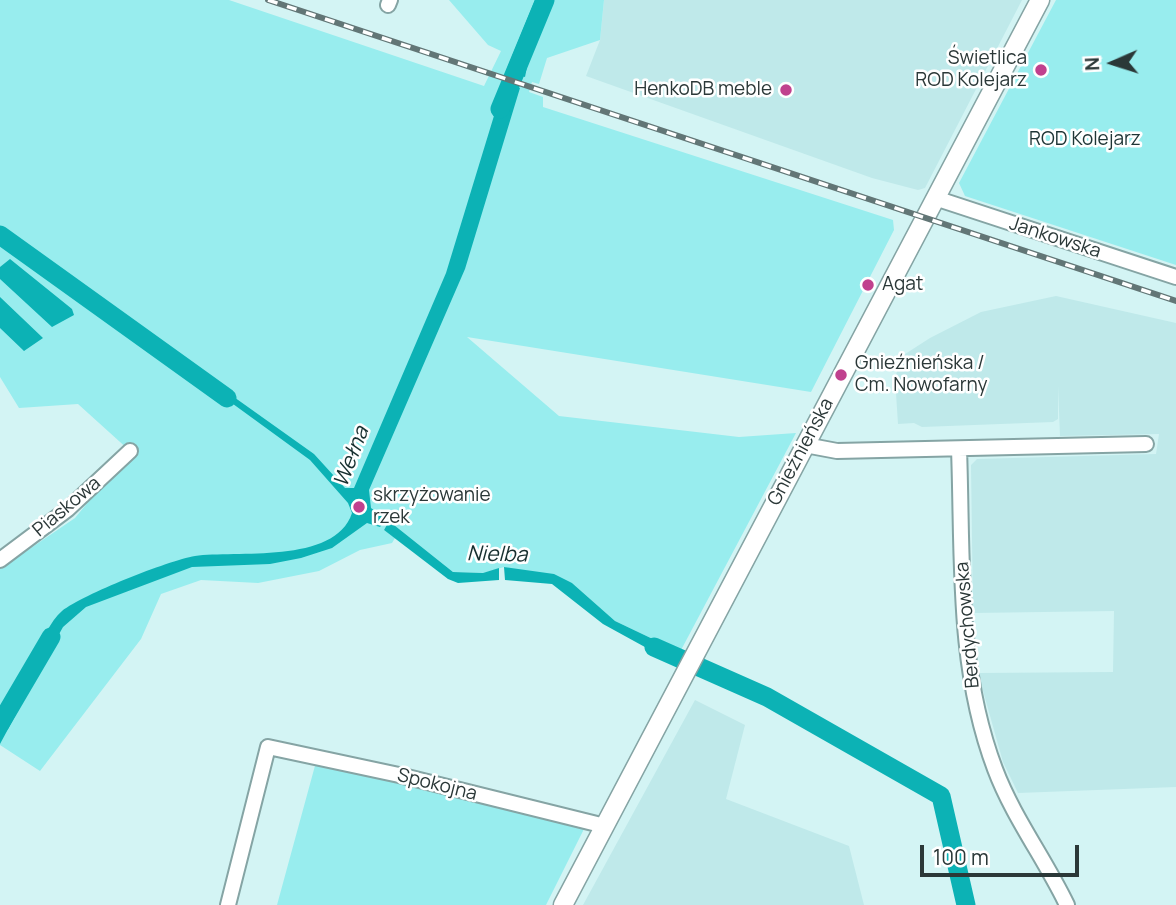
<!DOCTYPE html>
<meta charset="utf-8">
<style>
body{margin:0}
#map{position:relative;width:1176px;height:905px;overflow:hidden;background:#d3f4f4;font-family:Manrope,sans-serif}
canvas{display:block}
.north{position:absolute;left:1078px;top:28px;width:70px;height:70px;-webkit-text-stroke:5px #fff;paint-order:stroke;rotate:267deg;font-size:19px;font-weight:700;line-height:28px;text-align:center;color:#2b3838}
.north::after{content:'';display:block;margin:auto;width:24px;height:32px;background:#2b3838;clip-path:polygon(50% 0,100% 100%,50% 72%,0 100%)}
.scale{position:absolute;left:920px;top:845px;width:159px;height:32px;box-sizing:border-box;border:4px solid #2b3838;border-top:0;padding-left:9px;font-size:21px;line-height:24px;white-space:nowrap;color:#2b3838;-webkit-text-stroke:5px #fff;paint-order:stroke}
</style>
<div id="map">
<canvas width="1176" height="905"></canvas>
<div class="north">N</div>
<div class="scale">100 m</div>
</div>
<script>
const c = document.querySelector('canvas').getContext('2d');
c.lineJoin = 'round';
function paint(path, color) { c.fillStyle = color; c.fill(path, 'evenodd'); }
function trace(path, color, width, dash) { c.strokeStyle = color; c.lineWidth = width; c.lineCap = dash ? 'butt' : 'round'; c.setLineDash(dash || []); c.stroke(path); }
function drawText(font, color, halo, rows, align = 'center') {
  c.font = font + ' Manrope,sans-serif'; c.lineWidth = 5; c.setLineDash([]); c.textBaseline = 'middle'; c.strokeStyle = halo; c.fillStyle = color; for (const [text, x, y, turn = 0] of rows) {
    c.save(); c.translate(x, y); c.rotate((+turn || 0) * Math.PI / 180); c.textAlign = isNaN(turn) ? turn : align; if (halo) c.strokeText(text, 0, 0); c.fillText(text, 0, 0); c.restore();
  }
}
paint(new Path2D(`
 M604,0H1022L925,188L918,190L872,178L586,76L600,40Z
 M1056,296L1176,323V787L1018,793L1003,762L978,673L1113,672L1114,611L973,613L971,465L977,459L1156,454L1159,434L1060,436L1058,386V419L1053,422L922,427L914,423L898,424L895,378L902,356L930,338L981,312Z
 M695,700L745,725L726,799L849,846L864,905H583Z`), '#bfe9ea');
paint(new Path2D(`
 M0,0H229L484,86L501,51L488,45L449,0H604L600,40L547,58L539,84L532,82L529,92L543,97V107L893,220L894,230L811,392L467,337L559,416L739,437L796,433L680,652L615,621L572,583L504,567L484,573L453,572L389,521L384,530L395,538L392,543L360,550L319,571L258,583L201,580L161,594L141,639L40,771L0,745V569L75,518L130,451L78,404L19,408L0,377Z
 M1056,0H1176V265L965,196L959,183Z
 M316,762L585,827L546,905H277Z`), '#98edee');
paint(new Path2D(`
 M535,0H548L534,32L525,77L506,71Z
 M504,83L520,88L465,269L369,490L371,508L386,519L380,527L367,523L332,548L301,558L270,564L192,567L86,607L63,627L43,663L34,656C42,642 50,621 62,611C84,594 167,561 195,556C235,550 335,565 352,513L348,503L310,460L207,385L210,380L314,454L345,488H354L446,273Z
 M10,259L72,309L74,315L52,327L0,279V267Z
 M0,297L43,338L24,351L0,328Z
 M389,521L453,572L483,573L499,568V580L458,583L448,579L384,530Z
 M504,567L554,574L572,583L615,621L680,652L674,663L603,624L552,584L505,580Z
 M31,661L41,668L0,744V714Z`), '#0cb2b5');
trace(new Path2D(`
 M500,109L545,0
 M0,235L227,398
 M654,647L767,697L941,796L966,905
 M0,724L51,637`), '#0cb2b5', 19);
const minor = new Path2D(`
 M388,5L390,0
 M935,198L1176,277
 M805,445L837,451L1146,444
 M959,449C963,557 956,666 995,769C1013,817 1045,859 1067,905
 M0,560L68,509L130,451
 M228,905L268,747L399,775L605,826`);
const major = new Path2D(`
 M563,905L1040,0`);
trace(minor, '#85a4a4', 18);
trace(major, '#85a4a4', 21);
trace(minor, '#fff', 14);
trace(major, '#fff', 18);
const rail = new Path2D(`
 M268,0L1176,301`);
trace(rail, '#627676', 6);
trace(rail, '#fff', 3.5, [10]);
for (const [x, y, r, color] of [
 [1041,70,7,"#c0418e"],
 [786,90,7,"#c0418e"],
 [868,285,7,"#c0418e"],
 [841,375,7,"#c0418e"],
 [359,507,7,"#c0418e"]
]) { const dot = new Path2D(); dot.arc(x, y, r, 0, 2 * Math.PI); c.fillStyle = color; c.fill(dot); trace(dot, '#fff', 2.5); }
drawText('19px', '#2b3838', '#fff', [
 ["Świetlica",1027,59,"right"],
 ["ROD Kolejarz",1027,81,"right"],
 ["HenkoDB meble",772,90,"right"],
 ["Agat",882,285],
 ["Gnieźnieńska /",855,364],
 ["Cm. Nowofarny",855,386],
 ["skrzyżowanie",373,496],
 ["rzek",373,518]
], 'left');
drawText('19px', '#1e3536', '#fff', [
 ["ROD Kolejarz",1085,140]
]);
drawText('19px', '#2b3838', '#fff', [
 ["Jankowska",1055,238,18],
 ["Gnieźnieńska",801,452,-62],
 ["Piaskowa",67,507,-40],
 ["Berdychowska",968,625,-95],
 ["Spokojna",437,785,14]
]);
drawText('italic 21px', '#172f2f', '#fff', [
 ["Wełna",352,457,-69],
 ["Nielba",497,555,1]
]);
</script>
